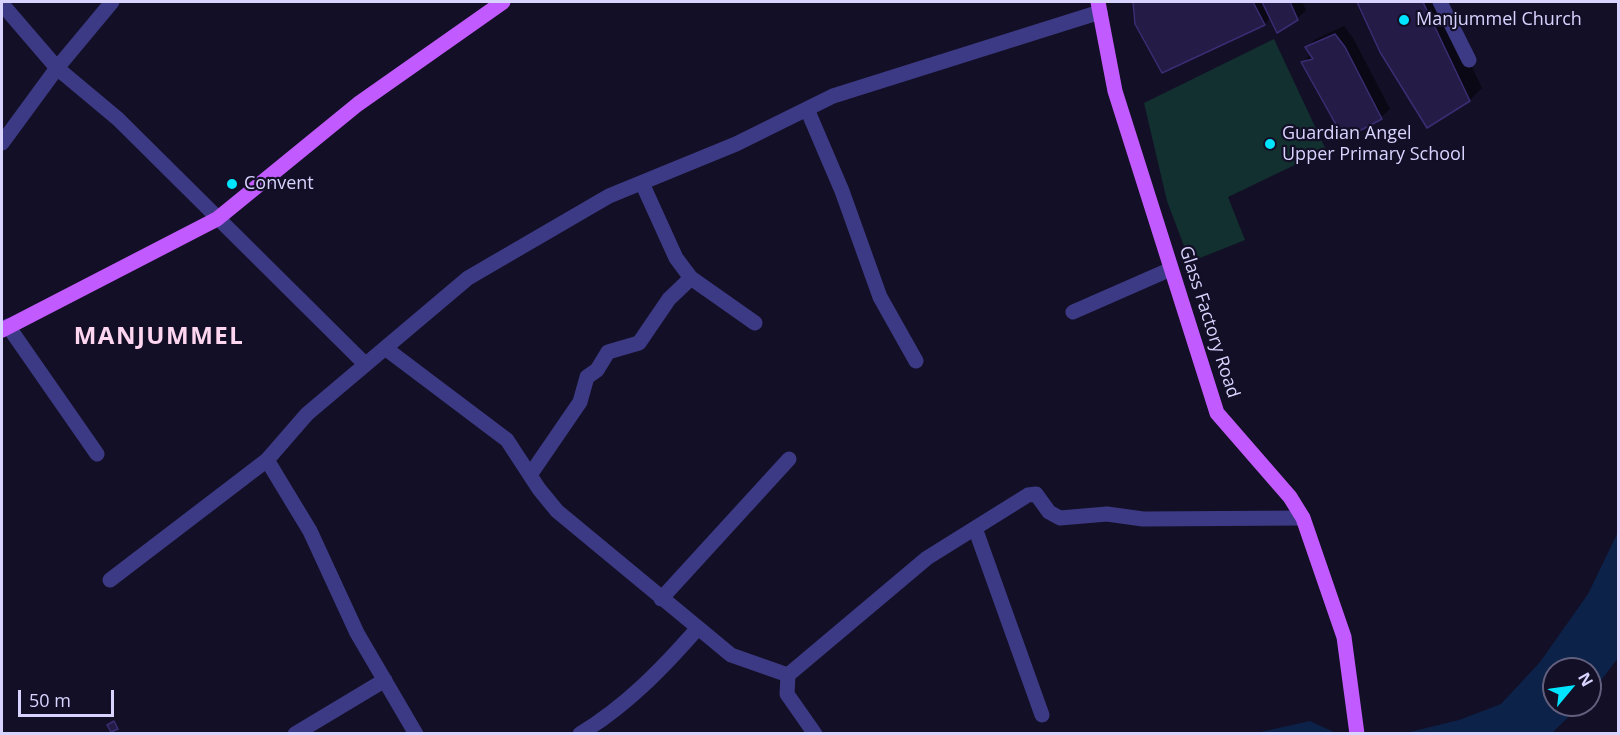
<!DOCTYPE html>
<style>
body{margin:0}
#map{position:relative;width:1620px;height:735px;overflow:hidden;background:#130f26;font-family:"Open Sans",sans-serif}
canvas{display:block}
.frame{position:absolute;inset:0;border:3px solid #d9d4ff;pointer-events:none}
.north{position:absolute;left:1542px;top:657px;width:60px;height:60px;box-sizing:border-box;background:#130f26;border:2px solid #625e7d;border-radius:50%;rotate:61deg;font-size:16px;font-weight:700;line-height:24px;text-align:center;color:#d9d4ff}
.north::after{content:'';display:block;margin:auto;width:21px;height:27px;background:#00e5ff;clip-path:polygon(50% 0,100% 100%,50% 72%,0 100%)}
.scale{position:absolute;left:18px;top:690px;width:96px;height:27px;box-sizing:border-box;border:3px solid #d9d4ff;border-top:0;padding-left:8px;font-size:18px;line-height:21px;white-space:nowrap;color:#d9d4ff;-webkit-text-stroke:4px #130f26;paint-order:stroke}
</style>
<div id="map">
<canvas width="1620" height="735"></canvas>
<div class="frame"></div>
<div class="north">N</div>
<div class="scale">50 m</div>
</div>
<script>
const c = document.querySelector('canvas').getContext('2d');
c.lineJoin = 'round';
function paint(path, color) { c.fillStyle = color; c.fill(path, 'evenodd'); }
function trace(path, color, width, dash) { c.strokeStyle = color; c.lineWidth = width; c.lineCap = dash ? 'butt' : 'round'; c.setLineDash(dash || []); c.stroke(path); }
function drawText(font, color, halo, rows, align = 'center') {
  c.font = font + ' "Open Sans",sans-serif'; c.lineWidth = 4.5; c.setLineDash([]); c.textBaseline = 'middle'; c.strokeStyle = halo; c.fillStyle = color; for (const [text, x, y, turn = 0] of rows) {
    c.save(); c.translate(x, y); c.rotate((+turn || 0) * Math.PI / 180); c.textAlign = isNaN(turn) ? turn : align; if (halo) c.strokeText(text, 0, 0); c.fillText(text, 0, 0); c.restore();
  }
}
paint(new Path2D(`
 M1274,39L1326,150L1228,197L1245,240L1190,262L1167,201L1144,103Z`), '#12302f');
paint(new Path2D(`
 M1618,532V658L1590,695V669H1554V705H1581L1552,733H1406L1459,720L1501,704L1540,662L1588,594Z
 M1310,721L1336,733H1346H1256Z`), '#0c2248');
paint(new Path2D(`
 M1135,2H1302L1306,10L1297,19L1271,17L1264,24H1137Z
 M1359,2H1441L1482,88L1470,100L1427,126L1382,51Z
 M1344,26L1353,38L1390,109L1381,117L1344,137L1303,63L1311,54L1307,47L1316,39Z`), '#0007');
const building = new Path2D(`
 M1133,2H1253L1265,25L1162,73L1135,24Z
 M1262,2H1290L1298,20L1277,33Z
 M1357,2H1423L1470,101L1427,128L1380,52Z
 M1335,34L1345,47L1382,119L1344,139L1301,62L1313,59L1305,47Z
 M114,721L118,729L111,732L107,725Z`);
paint(building, '#241b47');
trace(building, '#3b2d73', 1.5);
trace(new Path2D(`
 M1440,2L1469,60
 M2,4L57,68L118,119L364,363
 M807,109L842,191L880,297L916,361
 M2,143L57,68L112,2
 M642,183L676,258L691,278L755,323
 M1073,312L1171,269
 M8,326L97,454
 M385,348L507,440L539,489L557,511L731,655L788,675
 M267,460L310,531L357,633L416,734
 M530,475L580,402L587,377L597,370L608,352L639,343L669,299L691,278
 M975,528L1042,715
 M110,580L267,460L307,414L468,278L609,196L736,144L833,96L1100,12
 M661,599L789,459
 M295,734L385,680
 M580,734C626,706 662,669 697,629
 M815,734L787,694L788,675L927,558L1028,495L1036,494L1049,512L1060,518L1107,514L1143,519L1303,518`), '#3d3a85', 15);
trace(new Path2D(`
 M1098,2L1115,91L1217,413L1290,497L1303,518L1344,637L1357,734
 M2,330L217,219L358,104L503,2`), '#c25bff', 15);
for (const [x, y, r, color] of [
 [1404,20,6,"#00e5ff"],
 [1270,144,6,"#00e5ff"],
 [232,184,6,"#00e5ff"]
]) { const dot = new Path2D(); dot.arc(x, y, r, 0, 2 * Math.PI); c.fillStyle = color; c.fill(dot); trace(dot, '#130f26', 2); }
drawText('18px', '#d9d4ff', '#130f26', [
 ["Manjummel Church",1416,20],
 ["Guardian Angel",1282,134],
 ["Upper Primary School",1282,155],
 ["Convent",244,184]
], 'left');
drawText('18px', '#d9d4ff', '#130f26', [
 ["Glass Factory Road",1209,322,72]
]);
c.letterSpacing = '1.5px';
drawText('bold 24px', '#ffd6f0', '#130f26', [
 ["MANJUMMEL",159,337]
]);
c.letterSpacing = '0px';
</script>
